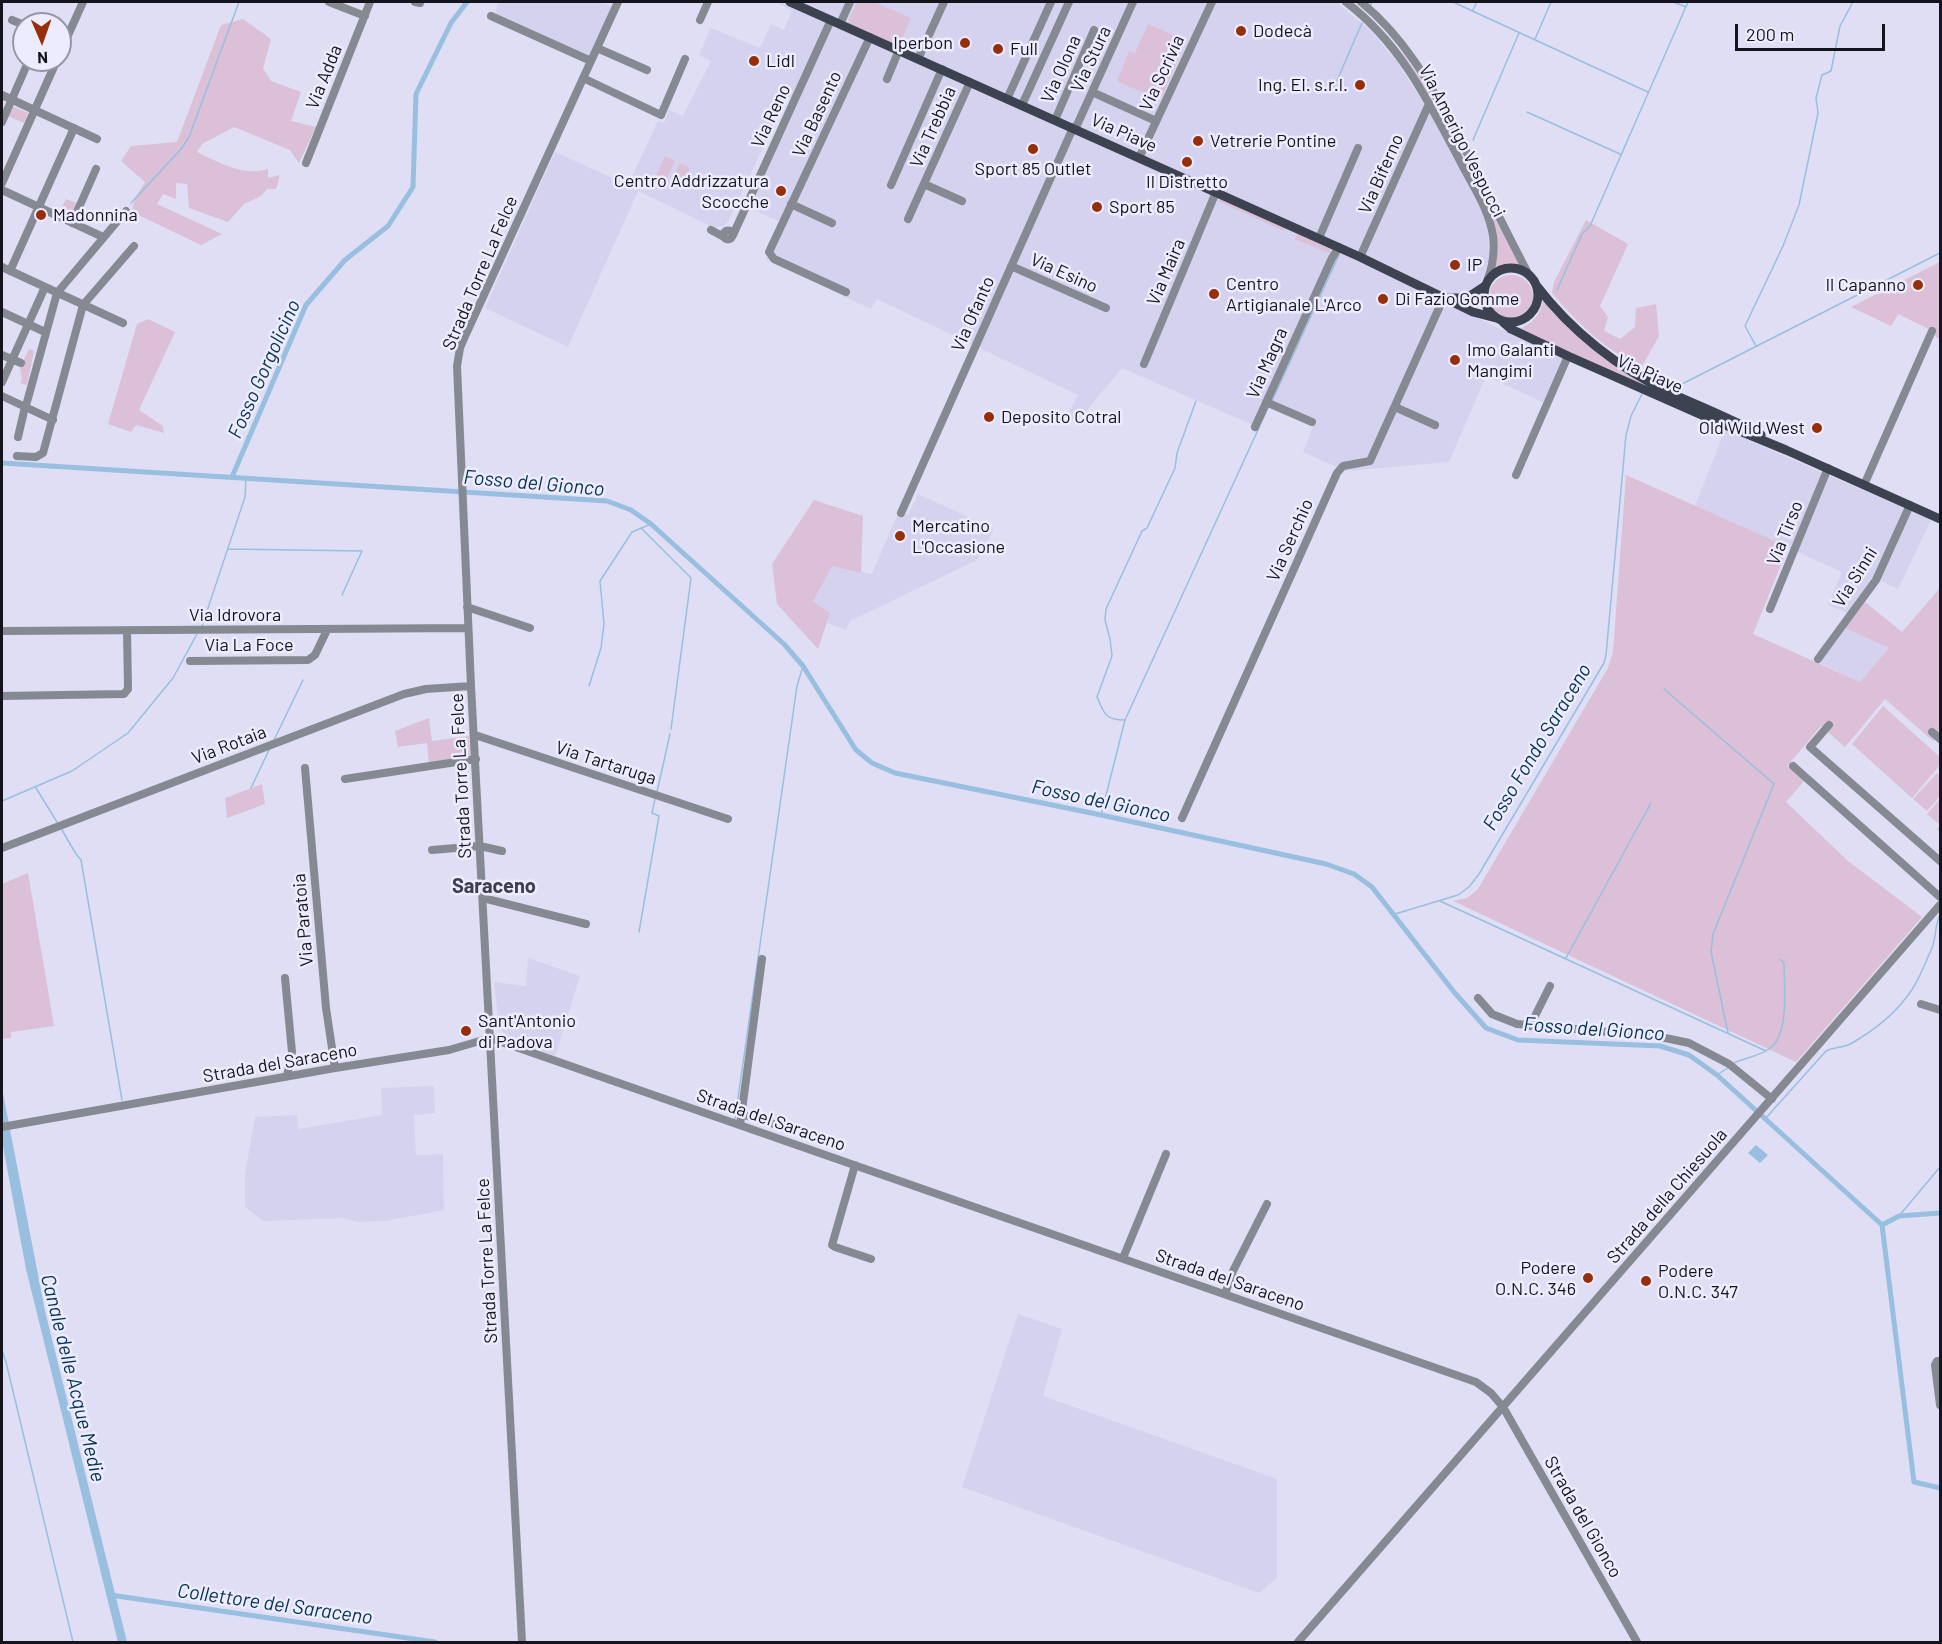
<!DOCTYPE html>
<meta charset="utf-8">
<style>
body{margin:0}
#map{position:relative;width:1942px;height:1644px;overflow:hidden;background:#dfdef4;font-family:Barlow,sans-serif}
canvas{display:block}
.frame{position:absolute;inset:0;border:3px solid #15141c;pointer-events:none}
.north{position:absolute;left:12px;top:12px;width:60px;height:60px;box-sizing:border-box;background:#edecfe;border:2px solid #9796a4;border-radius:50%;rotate:178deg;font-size:16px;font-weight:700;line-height:24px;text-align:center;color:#15141c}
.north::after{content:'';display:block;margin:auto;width:21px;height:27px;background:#962f09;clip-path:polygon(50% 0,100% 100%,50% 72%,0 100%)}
.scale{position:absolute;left:1735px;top:24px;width:150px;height:27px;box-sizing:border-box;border:3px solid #15141c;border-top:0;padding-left:8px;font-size:18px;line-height:21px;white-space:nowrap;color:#15141c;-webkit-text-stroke:4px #edecfe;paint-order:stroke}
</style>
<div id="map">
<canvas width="1942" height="1644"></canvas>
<div class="frame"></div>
<div class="north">N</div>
<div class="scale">200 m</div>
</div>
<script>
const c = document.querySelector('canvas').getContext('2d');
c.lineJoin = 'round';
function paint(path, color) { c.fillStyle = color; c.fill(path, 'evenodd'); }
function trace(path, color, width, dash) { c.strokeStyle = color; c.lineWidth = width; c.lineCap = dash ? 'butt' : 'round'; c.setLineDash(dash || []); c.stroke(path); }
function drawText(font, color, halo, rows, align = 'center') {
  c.font = font + ' Barlow,sans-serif'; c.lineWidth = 5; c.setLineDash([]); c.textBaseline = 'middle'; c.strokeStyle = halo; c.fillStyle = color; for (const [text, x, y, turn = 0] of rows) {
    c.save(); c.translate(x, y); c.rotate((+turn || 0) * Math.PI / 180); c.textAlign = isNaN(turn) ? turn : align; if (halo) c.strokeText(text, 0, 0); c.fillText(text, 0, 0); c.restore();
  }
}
paint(new Path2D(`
 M499,2H602L613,7L587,63L498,22L496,8Z
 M776,2H1336L1371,31L1397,62L1430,113L1487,221L1490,255L1482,280L1472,292L1447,304L1565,359L1545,403L1486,376L1449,462L1345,471L1303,452L1316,419L1266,398L1253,425L1122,368L1077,422L1066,417L1078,395L877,299L871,309L766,259L781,222L749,208L797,101L787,96L729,220L723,226L715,228L638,191L568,347L485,308L555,152L628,185L658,121L664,123L669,110L683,116L711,61L699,55L711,28L760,48L771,24L784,30L792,11Z
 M1725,430L1931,520L1898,589L1881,581L1854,616L1828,605L1842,572L1695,506Z
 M918,494L994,529L977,560L850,621L846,630L827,623L830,613L813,603L832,565L872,574L899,511L908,515Z
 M1845,628L1889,648L1860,682L1820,663Z
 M528,958L580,976L555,1056L508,1039L499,1027L494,982L526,986Z
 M434,1086L435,1113L414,1115L416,1155L443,1154L444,1210L385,1221L358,1222L343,1218L263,1221L245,1207V1174L255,1117L297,1115L298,1129L382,1115L381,1088Z
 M1018,1314L1062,1329L1043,1396L1277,1479V1578L1259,1593L962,1487Z`), '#d4d2ef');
paint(new Path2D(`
 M857,2H874L911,18L899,46L847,24Z
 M1348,2H1351C1407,45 1431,95 1463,156C1482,192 1502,228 1520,265L1507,264L1495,268L1497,240L1494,222L1457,150L1413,70L1402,55Z
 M243,19L271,39L263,68L271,81L301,92L291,121L316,127L299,163L290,150L234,127L202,144L197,152C218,162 244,177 268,169V178L280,175L276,189H267L261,196L244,204L228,222L189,208L187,184L176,183V199L163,194L157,204L222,234L201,245L132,212L135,198L145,182L121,161L131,146L177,142L221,25Z
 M1148,24L1186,41L1162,96L1140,91L1117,81L1129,51L1135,53Z
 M12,106L28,113L24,123L8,116Z
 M665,156L675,161L666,180L656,175Z
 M680,163L690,168L682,187L671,182Z
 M1219,198L1285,228L1284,231L1218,201Z
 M66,199L79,204L71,220L58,215Z
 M1586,220L1628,244L1600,306L1608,317L1604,331L1620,339L1635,327L1636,308L1656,304L1659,336L1642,366C1605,351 1578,323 1552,293L1554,282Z
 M1298,233L1332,248L1328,253L1295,239Z
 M1940,262V340L1934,335L1935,332L1898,314L1891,326L1851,307Z
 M1489 297a22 22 0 1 1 44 0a22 22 0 1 1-44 0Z
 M1543,301C1574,337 1608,365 1650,388L1518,330C1532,323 1540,317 1543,301Z
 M148,319L175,332L139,410L163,426L164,433L136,425L131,432L108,424L137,324Z
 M29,349L34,351L27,385L20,383L22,378L20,368Z
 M1626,475L1788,547L1753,634L1860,682L1889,648L1845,628L1865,602L1902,632L1940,588V732L1933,741L1885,699L1845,747L1821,726L1787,766L1805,780L1786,802L1848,861L1922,917L1796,1062L1453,901L1467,898L1478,889L1608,668L1613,652Z
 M814,500L863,516L861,573L832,566L813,602L830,613L818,649L777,604L772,564Z
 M1883,706L1940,757V765L1912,798L1852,744Z
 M429,718L432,741L469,736L470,757L429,763L427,743L398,747L395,731Z
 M1937,773L1940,776V796L1927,811L1913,799Z
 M262,784L265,804L227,818L225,798Z
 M1940,799V832L1937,829L1940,825L1927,814Z
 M28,873L54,1026L11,1032V1038L2,1039V884Z`), '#dbc0d7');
paint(new Path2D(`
 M2,1088L45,1311L127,1642H118L26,1269L2,1141Z
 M1756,1145L1768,1155L1760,1163L1748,1153Z`), '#98bfe0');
trace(new Path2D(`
 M1453,2L1648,92
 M1673,2L1686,7
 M1371,5L1372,2
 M1473,10L1477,2
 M1535,39L1551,2
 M1332,92L1362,23
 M1527,112L1620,154
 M1473,140L1519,33
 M131,203L182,148L189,137L239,2
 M1557,290L1582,234L1590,226L1688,2
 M1756,346L1745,326L1783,246L1799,205L1818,113L1816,98L1822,75L1831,71L1840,26L1853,2
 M1680,385L1940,253
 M1272,401L1339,255
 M641,528L691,578L671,729
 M228,549L362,551L342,595
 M202,626L245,497L246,478
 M589,686L601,648L604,624L600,581L632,532L651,524
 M1664,689L1774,784L1713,934L1711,952L1728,1033
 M1124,720C1105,720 1104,713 1097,697L1112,656L1110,639L1105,620L1106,609L1142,531L1147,528L1175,468L1177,453L1196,401
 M274,740L303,680
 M36,788L57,822
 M251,788L269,750
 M657,792L670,734
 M2,801L72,771L128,733L173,678L197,634
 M1101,815L1125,720L1268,408
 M62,830L76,854L81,860L122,1100
 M1440,901L1766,1051
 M1395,914L1458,895L1469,887L1479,874L1604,663L1606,655L1626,435L1631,416L1642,394
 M639,932L659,816L652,813L655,799
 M1566,958L1651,803
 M1734,1063C1745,1058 1759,1056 1769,1049C1790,1035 1784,985 1784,963L1780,959
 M1717,1075L1729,1067
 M735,1119L797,686L803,666
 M1765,1119L1826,1051C1835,1046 1842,1049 1852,1043C1871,1032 1892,1016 1905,999C1917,985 1924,966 1931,950C1937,938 1934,926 1940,915
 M1899,1216L1940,1167
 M2,1350L6,1362L73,1642`), '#98bfe0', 1.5);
trace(new Path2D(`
 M2,463L607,501L631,510L651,524L784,644L803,666L856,750L872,763L895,773L1101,815L1326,864L1354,874L1372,887L1454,992L1486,1028L1518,1040L1660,1046L1689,1055L1717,1075L1882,1225L1914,1482L1940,1488
 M232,477L306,305L345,260L388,226L413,187L416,94L451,23L467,2
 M1882,1225L1899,1216L1940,1213
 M110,1595L435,1642`), '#98bfe0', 5);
trace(new Path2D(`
 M329,2L365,16
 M415,2L420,3
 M1346,2C1401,44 1428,101 1460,161C1472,185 1489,209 1493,236C1495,252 1493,266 1487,281
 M1361,2C1404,37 1429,82 1455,130C1481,179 1504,228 1530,277
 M491,16L591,61
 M12,20L24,25
 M700,20L708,2
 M840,24L850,2
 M597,48L647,70
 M60,53L83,2
 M918,59L944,2
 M583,78L661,115L685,59
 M887,79L899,50
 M1092,92L1156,121
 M2,95L97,139
 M1007,99L1051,2
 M1022,105L1069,2
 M1055,120L1094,30
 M2,122L29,60
 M1139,158L1212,2
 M306,163L370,2
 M2,183L57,60
 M924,184L962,201
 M891,185L942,69
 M2,190L103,237
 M791,204L832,223
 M908,219L970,82
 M72,223L96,169
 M711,230L724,237
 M723.5 235a4.5 4.5 0 1 1 9 0a4.5 4.5 0 1 1-9 0Z
 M733,235L831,20
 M1319,238L1358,148
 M1360,257L1429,104
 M1011,266L1106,308
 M2,267L123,323
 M10,271L74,128
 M846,292L774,259L769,252L870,37
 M2,312L45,332
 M2,355L21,363
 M1144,364L1216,192
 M2,382L45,287
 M2,396L53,420
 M27,402L57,293L126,211
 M1266,402L1312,422
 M1395,407L1435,425
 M1255,427L1332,258L1339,247
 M18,437L25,407
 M17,456L36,457L43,453L83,305L134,246
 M1516,475L1568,356
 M1864,485L1932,331
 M901,513L1073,128L1077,125L1133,2
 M467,607L530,628
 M1770,609L1828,468
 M2,631L468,628
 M1818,659L1876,580L1910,505
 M190,661L308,660L315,655L327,630
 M2,696L124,694L128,689L127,631
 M1829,725L1810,747L1940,861
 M1932,732L1940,739
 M475,735L728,819
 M1793,766L1940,897
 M305,768L326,1008L335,1068
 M345,779L476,759
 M1182,818L1337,473L1343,466L1370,461L1444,297
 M2,848L404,694L426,689L471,686
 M432,850L480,846L502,851
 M483,898L586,924
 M285,978L292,1052L287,1076
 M1478,998L1492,1014L1517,1024L1656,1036L1689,1043L1729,1064L1772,1099
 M1921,1004L1940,1010
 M1530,1026L1550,986
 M741,1114L774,1124
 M740,1125L762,959
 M2,1127L335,1068L449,1050L490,1038L1476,1382L1491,1393L1503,1407L1637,1642
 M855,1165L832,1245L835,1247L871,1259
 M1123,1258L1166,1154
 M1225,1294L1233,1271L1267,1204
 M1940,1361H1937L1935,1365L1940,1405
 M522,1642L471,686L457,366L460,348L466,334L618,2
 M1298,1642L1940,905`), '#858991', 8);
trace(new Path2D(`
 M790,2L1360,257L1473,312L1496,318
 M1484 295a27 27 0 1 1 54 0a27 27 0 1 1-54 0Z
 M1536,285C1572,332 1618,368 1672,394C1702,407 1732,419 1761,435
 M1449,298H1467L1485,286
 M1503,322L1511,329L1568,356L1706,417L1786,450L1940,519`), '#3c4250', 9);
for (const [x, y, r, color] of [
 [1241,31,6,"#962f09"],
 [965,43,6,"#962f09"],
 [998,49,6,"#962f09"],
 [754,61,6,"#962f09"],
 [1360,85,6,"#962f09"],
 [1198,141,6,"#962f09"],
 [1033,149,6,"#962f09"],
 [1187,162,6,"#962f09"],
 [781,191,6,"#962f09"],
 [1097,207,6,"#962f09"],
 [41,215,6,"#962f09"],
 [1455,265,6,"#962f09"],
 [1918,285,6,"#962f09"],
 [1214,294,6,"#962f09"],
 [1383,299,6,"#962f09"],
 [1455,360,6,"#962f09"],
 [989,417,6,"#962f09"],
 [1817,428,6,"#962f09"],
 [900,536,6,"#962f09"],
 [466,1031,6,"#962f09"],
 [1588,1278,6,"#962f09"],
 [1646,1281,6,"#962f09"]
]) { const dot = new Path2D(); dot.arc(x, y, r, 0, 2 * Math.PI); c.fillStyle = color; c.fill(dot); trace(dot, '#edecfe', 2); }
drawText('18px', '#15141c', '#edecfe', [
 ["Dodecà",1253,31],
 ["Iperbon",953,43,"right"],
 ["Full",1010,49],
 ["Lidl",766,61],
 ["Ing. El. s.r.l.",1348,85,"right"],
 ["Vetrerie Pontine",1210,141],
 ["Sport 85 Outlet",1033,169,"center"],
 ["Centro Addrizzatura",769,181,"right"],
 ["Scocche",769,202,"right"],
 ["Il Distretto",1187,182,"center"],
 ["Sport 85",1109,207],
 ["Madonnina",53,215],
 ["IP",1467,265],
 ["Centro",1226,284],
 ["Artigianale L'Arco",1226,305],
 ["Il Capanno",1906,285,"right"],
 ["Di Fazio Gomme",1395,299],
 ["Imo Galanti",1467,350],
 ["Mangimi",1467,371],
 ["Deposito Cotral",1001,417],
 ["Old Wild West",1805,428,"right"],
 ["Mercatino",912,526],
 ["L'Occasione",912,547],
 ["Sant'Antonio",478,1021],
 ["di Padova",478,1042],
 ["Podere",1576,1268,"right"],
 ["O.N.C. 346",1576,1289,"right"],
 ["Podere",1658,1271],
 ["O.N.C. 347",1658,1292]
], 'left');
drawText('18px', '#15141c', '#edecfe', [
 ["Via Stura",1091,59,-65],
 ["Via Olona",1061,69,-66],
 ["Via Scrivia",1162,73,-65],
 ["Via Adda",324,77,-68],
 ["Via Basento",817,114,-65],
 ["Via Reno",771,116,-65],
 ["Via Trebbia",933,127,-66],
 ["Via Piave",1124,133,24],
 ["Via Amerigo Vespucci",1462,141,63],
 ["Via Biferno",1381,174,-66],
 ["Via Maira",1166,272,-67],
 ["Strada Torre La Felce",480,273,-67],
 ["Via Esino",1064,273,24],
 ["Via Ofanto",973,314,-66],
 ["Via Magra",1267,363,-66],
 ["Via Piave",1650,374,24],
 ["Via Tirso",1785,533,-68],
 ["Via Serchio",1290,540,-66],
 ["Via Sinni",1855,577,-58],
 ["Via Idrovora",235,615],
 ["Via La Foce",249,645],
 ["Via Rotaia",229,745,-21],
 ["Via Tartaruga",606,763,18],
 ["Strada Torre La Felce",461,776,-93],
 ["Via Paratoia",303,920,-95],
 ["Strada del Saraceno",280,1063,-10],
 ["Strada del Saraceno",771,1120,19],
 ["Strada della Chiesuola",1667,1196,-49],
 ["Strada Torre La Felce",487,1261,-93],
 ["Strada del Saraceno",1230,1280,19],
 ["Strada del Gionco",1583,1517,60]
]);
drawText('italic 20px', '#033252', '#edecfe', [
 ["Fosso Gorgolicino",264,369,-66],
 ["Fosso del Gionco",534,483,5],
 ["Fosso Fondo Saraceno",1537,747,-59],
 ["Fosso del Gionco",1101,801,12],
 ["Fosso del Gionco",1594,1029,4],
 ["Canale delle Acque Medie",73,1378,76],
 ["Collettore del Saraceno",275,1604,8]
]);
drawText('bold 20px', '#3f3e50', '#edecfe', [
 ["Saraceno",494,886]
]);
</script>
